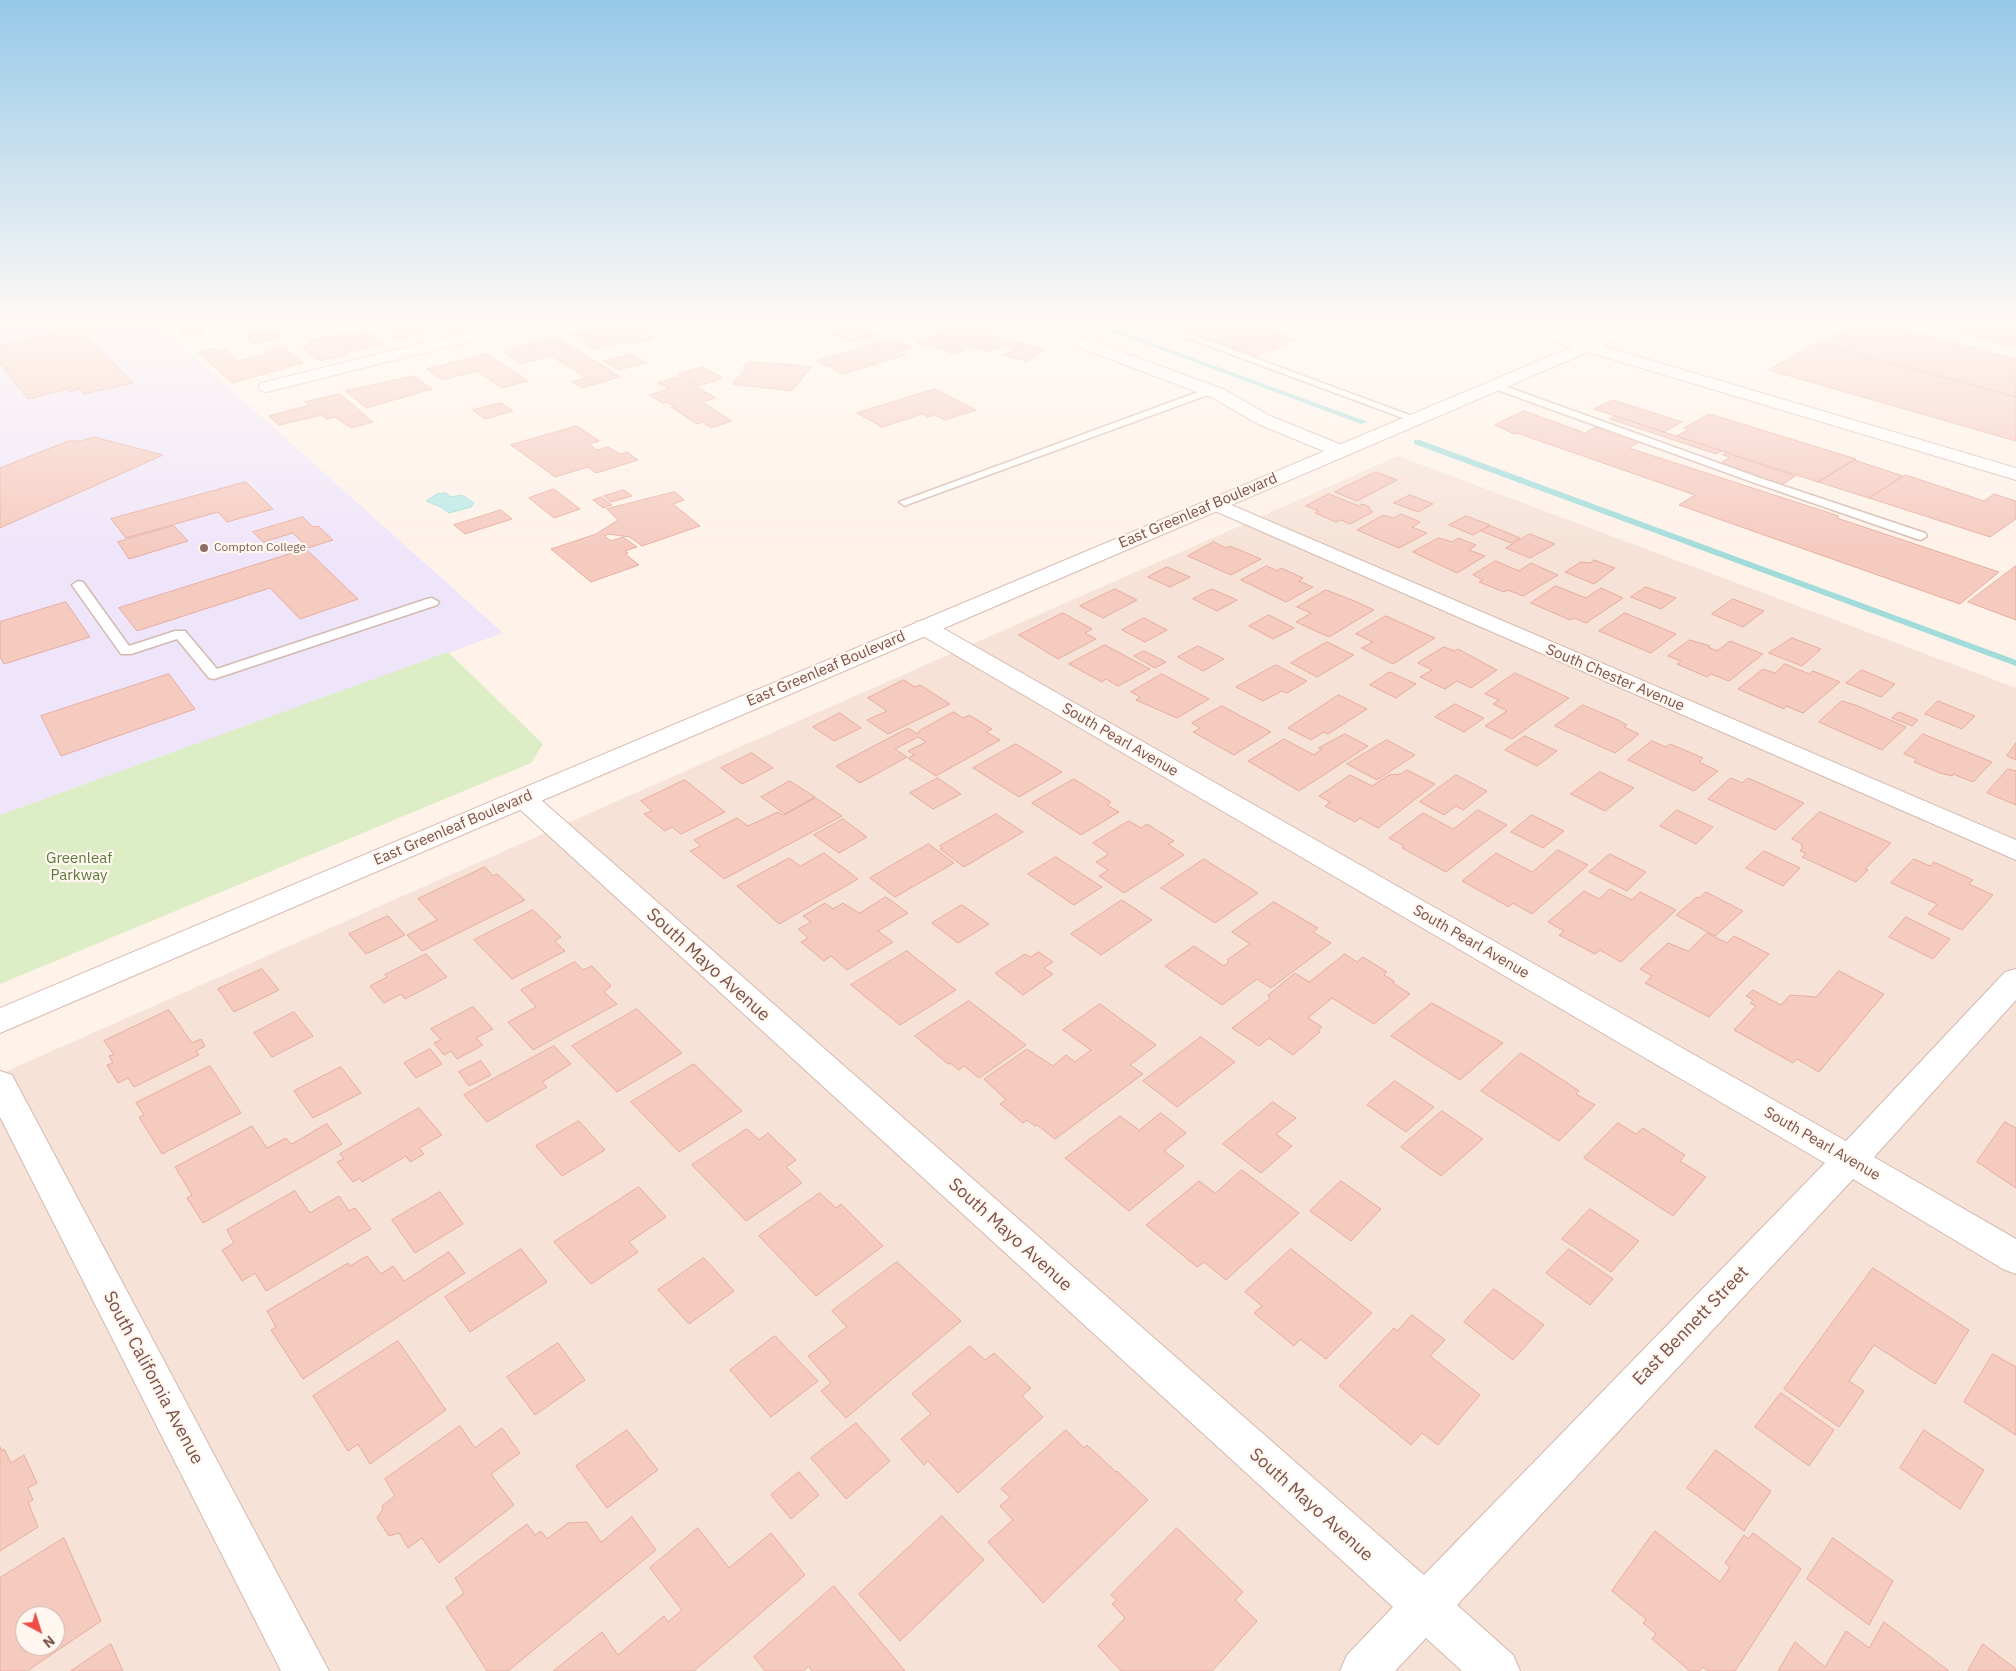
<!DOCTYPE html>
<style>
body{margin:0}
#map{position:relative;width:2016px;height:1671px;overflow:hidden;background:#fef2e9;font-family:"IBM Plex Sans",sans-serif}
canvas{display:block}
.north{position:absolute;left:15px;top:1606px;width:50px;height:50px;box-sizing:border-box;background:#fff7f0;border:1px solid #cab5ae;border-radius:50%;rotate:140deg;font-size:14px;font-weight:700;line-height:20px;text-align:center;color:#7a524a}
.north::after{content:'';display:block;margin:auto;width:18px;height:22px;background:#ed4f48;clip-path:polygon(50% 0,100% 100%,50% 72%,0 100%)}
</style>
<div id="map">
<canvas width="2016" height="1671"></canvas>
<div class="north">N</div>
</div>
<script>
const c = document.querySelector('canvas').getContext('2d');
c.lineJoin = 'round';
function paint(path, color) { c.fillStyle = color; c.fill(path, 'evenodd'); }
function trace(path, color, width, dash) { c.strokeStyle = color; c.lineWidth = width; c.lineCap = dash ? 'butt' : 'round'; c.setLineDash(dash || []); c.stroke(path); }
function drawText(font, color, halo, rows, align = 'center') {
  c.font = font + ' "IBM Plex Sans",sans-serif'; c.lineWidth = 4.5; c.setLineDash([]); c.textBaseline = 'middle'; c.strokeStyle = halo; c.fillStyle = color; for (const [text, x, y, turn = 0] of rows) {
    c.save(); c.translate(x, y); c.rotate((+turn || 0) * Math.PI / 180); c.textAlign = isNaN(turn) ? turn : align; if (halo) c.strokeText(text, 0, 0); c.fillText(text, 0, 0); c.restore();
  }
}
paint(new Path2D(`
 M1398,456L2016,688V1671H0V1074ZM25,1616H55V1646H25Z`), '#f6e2d7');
paint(new Path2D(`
 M0,319H152L503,633L0,815Z`), '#efe5fa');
paint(new Path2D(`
 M448,652L543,744L531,763L0,984V815Z`), '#ddedc6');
const water = new Path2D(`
 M446,493L451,497L462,495L474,503L471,507L449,513L441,507L426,501L437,494Z`);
paint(water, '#bbe9e7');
trace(water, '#a1dcda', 1);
paint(new Path2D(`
 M1078,319H1087L1368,422L1361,424Z
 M1414,440H1420L2016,660V666L1414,444Z`), '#a1dcda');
const building = new Path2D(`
 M177,319H199L204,332L183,335Z
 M361,319L365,322L341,328L331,320Z
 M370,319H462L474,327L449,333L440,327L399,339Z
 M620,319L654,339L633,344L627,341L593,349L570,335L601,327L596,325Z
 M624,319H683L673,322L678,325L661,329L655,326L643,330Z
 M778,319H818L793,326Z
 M1186,319H1238L1298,339L1257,356L1170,325Z
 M1284,319H1349L1329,327L1311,320L1299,325Z
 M1907,319H2007L2016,321V347Z
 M1863,320L2016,359V397L1821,344Z
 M963,321L995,330L986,334L1046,350L1026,361L1004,355L1016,349L1006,346L990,352L971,347L955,354L917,343L939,333L946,335L951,333L942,331L949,328L957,330L951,327Z
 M856,326L879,334L852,342L833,333Z
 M274,330L283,337L253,344L244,336Z
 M83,331L133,383L84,394L79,389L70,392L68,389L28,399L4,369L11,368L3,367L0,364V346L50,333L52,335L65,332L68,334Z
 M368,331L385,343L345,353L348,355L320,361L302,347L312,344L308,341L345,333L349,336Z
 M554,337L611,370L610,371L620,377L582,388L572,382L587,378L551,356L521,364L503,352Z
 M894,338L913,347L899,352L906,355L843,374L833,369L836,368L833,366L829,367L817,361Z
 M1817,343L2016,397V441L1769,370Z
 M283,347L303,363L232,383L198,352L210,349L227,351L238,361L267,354L263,351Z
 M487,354L528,381L502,388L477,371L442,380L427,369Z
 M632,354L647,363L618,370L604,361Z
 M748,362L786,364L811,367L792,391L732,384L746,369L743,368Z
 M703,367L723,378L698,386L678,374Z
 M414,376L432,389L366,408L346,391Z
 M679,377L716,398L702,402L732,421L711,428L702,422L697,424L671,407L674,406L667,402L663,403L649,395L669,389L658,383Z
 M935,389L976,410L945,420L935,415L928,417L923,414L882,427L857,413Z
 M340,394L373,422L351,428L335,417L326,419L322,415L279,425L269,416L310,405L306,402Z
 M1613,400L1682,422L1664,432L1594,409Z
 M501,403L513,411L485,419L473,410Z
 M1524,411L1585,433L1597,426L1641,441L1629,448L1839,516L1837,518L1999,572L1960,604L1679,505L1695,495L1517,433L1514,434L1495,425Z
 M1710,414L1856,459L1818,482L1676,436L1688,430L1684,428Z
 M1616,416L1664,432L1722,451L1716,454L1610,419Z
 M577,426L599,441L589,444L597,450L608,447L620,454L627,452L638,460L596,473L588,467L555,477L511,445Z
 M94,437L163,455L0,528V468L68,441H81Z
 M1726,452L1735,456L1795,476L1782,485L1744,472L1721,463L1730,457L1723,455Z
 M1854,460L1903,476L1869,498L1818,482Z
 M1376,472L1397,480L1357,501L1335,492Z
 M1906,475L1984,501L1994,494L2016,501V519L1990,537L1869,498Z
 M246,482L273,509L227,522L218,512L126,538L111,519Z
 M554,489L580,509L554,518L529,498Z
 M624,490L632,496L611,502L604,496Z
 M675,492L684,500L673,504L700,526L642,546L630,537L608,534L604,536L611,541L623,537L637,547L625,551L628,553L625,554L639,565L591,582L551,549L596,534L618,520L607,509Z
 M1329,494L1359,506L1362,504L1370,507L1369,510L1373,512L1350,524L1341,520L1336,522L1315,513L1319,511L1306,506Z
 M1410,495L1433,504L1418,512L1394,503Z
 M602,497L612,505L603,508L593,500Z
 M501,510L512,519L465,534L454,525Z
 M1401,514L1420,522L1412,527L1427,533L1399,548L1357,530L1383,515L1393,518Z
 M1466,516L1490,525L1473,535L1449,525Z
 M303,517L313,527L318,526L333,540L308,548L293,533L263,542L253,532Z
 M174,526L188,541L129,559L118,542Z
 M1491,526L1520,538L1511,543L1481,531Z
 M1530,534L1555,544L1530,558L1506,548Z
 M1439,538L1452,542L1458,538L1476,545L1469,550L1485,556L1457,573L1413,552Z
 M1214,542L1226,548L1230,546L1261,559L1231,575L1188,556Z
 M306,549L358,599L300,619L270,588L137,631L119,608Z
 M1594,560L1615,568L1594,584L1565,572L1581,562L1590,563Z
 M1496,561L1519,571L1531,563L1558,575L1523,596L1508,590L1504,592L1479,582L1483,580L1473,575Z
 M1267,566L1277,571L1281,568L1303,578L1299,581L1313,587L1286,602L1241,580Z
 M2016,566V620L1968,602Z
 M1167,567L1190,577L1170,587L1148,577Z
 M1556,586L1586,598L1601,588L1623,598L1586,623L1574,618L1570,620L1531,603Z
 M1646,587L1676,598L1661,609L1631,597Z
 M1115,589L1137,600L1103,618L1080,606Z
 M1212,589L1237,600L1217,611L1193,599Z
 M1326,590L1357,602L1374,610L1329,637L1296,622L1311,613L1297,607Z
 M1733,599L1764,611L1743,627L1712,614Z
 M66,602L90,637L4,664L0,657V622Z
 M1063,613L1092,629L1085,633L1096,639L1058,659L1019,635Z
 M1625,613L1676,634L1651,653L1599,631Z
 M1269,615L1294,628L1273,639L1249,626Z
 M1386,616L1435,638L1393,664L1361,648L1373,642L1356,634Z
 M1144,618L1167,630L1145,642L1122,630Z
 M1792,638L1821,649L1802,666L1769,653Z
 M1690,640L1710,646L1708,647L1717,651L1730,641L1763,654L1729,681L1711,674L1707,677L1677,664L1681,661L1668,656Z
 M1327,642L1354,655L1317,677L1291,663Z
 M1105,645L1150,669L1118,686L1106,679L1102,682L1069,664Z
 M1198,646L1224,659L1203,671L1178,657Z
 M1444,647L1455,651L1458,649L1497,670L1471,688L1457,681L1445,689L1420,677L1432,670L1418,663Z
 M1144,651L1166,662L1155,668L1134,656Z
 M1785,664L1809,674L1813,671L1840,682L1803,713L1786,706L1784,709L1738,689L1763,669L1775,673Z
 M1276,665L1307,681L1287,693L1282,691L1263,701L1236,687Z
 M1862,670L1895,684L1881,697L1846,683Z
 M1390,672L1416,684L1396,698L1370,685Z
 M1515,673L1569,698L1512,739L1485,726L1507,711L1493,704L1499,700L1485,694Z
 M169,674L195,709L61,756L41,716Z
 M1162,674L1209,699L1177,718L1136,700L1140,697L1131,692Z
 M904,680L915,687L920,685L950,704L888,734L867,720L887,711L868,698Z
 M1339,695L1367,709L1328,734L1324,732L1311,740L1288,728Z
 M1842,701L1858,706L1906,727L1882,750L1819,722Z
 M1938,701L1975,716L1962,729L1925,714Z
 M1455,704L1484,718L1464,732L1435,717Z
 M1583,705L1618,720L1627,725L1624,727L1639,734L1615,753L1555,726Z
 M1222,706L1271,732L1234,755L1193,732L1200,728L1192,723Z
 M954,712L963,718L969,715L992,729L986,732L1000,740L936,776L908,758L914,755L908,751L926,742L918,737L895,749L907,757L860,783L836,766L908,728L918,734L919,731Z
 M1899,712L1918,720L1912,726L1892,718Z
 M840,713L861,728L834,741L813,727Z
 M1345,734L1368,746L1299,791L1248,761L1284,739L1314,755L1322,749L1319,748Z
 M1923,734L1992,762L1973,782L1953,774L1952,776L1940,773L1914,762L1917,759L1904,754Z
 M1525,736L1557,751L1537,766L1505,750Z
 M1387,740L1415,755L1377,780L1347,764Z
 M1652,741L1666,747L1670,744L1703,758L1699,762L1718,771L1694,791L1628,760Z
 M2016,743V760L2007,756Z
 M1016,744L1062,772L1019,797L973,768Z
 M752,753L773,768L742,784L721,768Z
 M2008,769L2016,771V805L1987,793Z
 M1407,770L1435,784L1378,828L1360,818L1355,822L1325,806L1330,802L1319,796L1350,775L1372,786L1389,775L1401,774Z
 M1600,772L1634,788L1605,811L1571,794Z
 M1456,775L1487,791L1463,810L1456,806L1444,815L1420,802Z
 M938,778L961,794L933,809L910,793Z
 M1731,778L1742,783L1748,778L1804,803L1775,830L1708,799Z
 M1074,779L1111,802L1107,805L1119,812L1081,835L1032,803Z
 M685,780L725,812L681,834L672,827L665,831L644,814L652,811L641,801Z
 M790,781L815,797L785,814L761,797Z
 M816,798L842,816L724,879L690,851L701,846L694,840L737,818L748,826L778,812L783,815Z
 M1478,810L1507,825L1446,872L1402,848L1404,846L1389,838L1423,813L1453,829Z
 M1677,810L1713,827L1696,844L1660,826Z
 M1820,812L1891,843L1865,869L1868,870L1856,882L1802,857L1806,853L1800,851L1803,847L1801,846L1802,844L1792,839Z
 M996,814L1023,832L964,867L940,849L943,848L940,846Z
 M1532,815L1564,831L1543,848L1511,832Z
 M843,819L867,837L839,853L814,835Z
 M1129,821L1141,828L1147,824L1174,841L1168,844L1184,855L1124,893L1099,876L1108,870L1096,862L1109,854L1093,843Z
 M929,844L954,863L895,897L870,878Z
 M1558,850L1588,865L1532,914L1513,903L1509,907L1462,881L1496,853L1532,872Z
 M1764,851L1800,868L1783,886L1746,868Z
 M824,853L858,879L779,924L737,886L789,858L800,866Z
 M1610,854L1646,872L1627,891L1589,872Z
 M1056,857L1102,887L1074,905L1028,874Z
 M1204,859L1258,893L1215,923L1161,888Z
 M1914,859L1930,866L1934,862L1973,880L1969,884L1993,895L1962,930L1928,914L1937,904L1891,883Z
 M485,867L493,876L497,874L525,900L422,951L407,935L437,920L418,899Z
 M1610,889L1632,900L1640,892L1676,910L1621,962L1600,950L1595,954L1559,935L1564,931L1548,922L1584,891L1599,899Z
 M1706,892L1743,911L1715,936L1676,915L1697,897L1699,898Z
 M886,897L908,913L878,931L893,942L847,970L831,956L824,961L801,942L808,938L798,929L811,922L803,916L825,903L833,909L843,903L859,913Z
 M1122,900L1152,920L1101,955L1071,934Z
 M1274,902L1318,928L1313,932L1331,943L1271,988L1257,979L1222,1005L1165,966L1194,946L1224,966L1229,962L1227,960L1250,944L1232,932Z
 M962,905L989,924L958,943L932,923Z
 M533,910L561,937L555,941L565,951L512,979L474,940Z
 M388,916L405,935L366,954L349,934Z
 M1906,917L1950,939L1933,959L1889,937Z
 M1707,933L1727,943L1734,936L1769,954L1709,1017L1645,983L1652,976L1640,969L1668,943L1688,951Z
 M907,951L956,990L900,1025L851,985Z
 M1039,952L1053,962L1044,968L1053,974L1023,995L995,973L1025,954L1030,957Z
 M426,954L447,977L405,999L401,994L384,1003L370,986L387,977L385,975Z
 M1345,954L1357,962L1363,957L1387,972L1384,975L1394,981L1393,983L1410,994L1374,1024L1332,998L1308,1018L1322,1027L1318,1030L1320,1032L1293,1055L1269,1038L1259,1046L1232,1028L1270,999L1268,995L1295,973L1309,982Z
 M575,962L583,970L592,966L611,986L604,992L617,1004L533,1050L508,1022L536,1007L521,990Z
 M262,969L279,990L234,1012L218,989Z
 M1839,971L1884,994L1819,1072L1797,1059L1793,1063L1734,1030L1756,1006L1750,1003L1753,1000L1746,996L1753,990L1781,1005L1790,995L1816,997Z
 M969,1001L1026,1045L979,1078L964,1066L959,1070L950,1063L948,1064L915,1036Z
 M1432,1003L1503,1043L1460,1080L1391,1036Z
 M1100,1004L1156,1045L1130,1065L1143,1074L1055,1139L1037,1125L1035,1126L1027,1120L1023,1123L1000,1104L1006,1100L984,1079L1027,1049L1053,1066L1066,1055L1075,1062L1091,1050L1063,1030Z
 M473,1007L493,1029L476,1038L483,1045L457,1059L451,1051L444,1055L434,1043L441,1040L431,1029Z
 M637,1009L682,1053L617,1092L572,1046Z
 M169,1010L192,1043L201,1039L205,1046L196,1051L199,1055L134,1087L128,1078L118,1083L107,1065L113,1063L109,1056L114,1055L104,1041Z
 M294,1012L313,1036L272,1057L254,1033Z
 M1201,1037L1235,1062L1177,1107L1143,1081Z
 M554,1046L571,1064L542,1082L547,1087L487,1122L464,1095Z
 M430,1049L442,1064L416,1078L404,1063Z
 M1521,1053L1566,1082L1579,1091L1576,1094L1595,1105L1559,1141L1481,1091Z
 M481,1061L491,1075L469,1086L459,1072Z
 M694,1064L742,1111L679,1152L631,1102Z
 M210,1066L241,1113L162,1154L139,1117L144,1115L136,1103Z
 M341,1067L361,1093L313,1118L294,1091Z
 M1395,1081L1434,1107L1406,1132L1367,1105Z
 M1273,1102L1296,1118L1276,1134L1292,1146L1261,1173L1223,1144Z
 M419,1108L442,1135L419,1148L424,1154L410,1162L406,1156L362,1182L359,1178L353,1182L337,1162L344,1159L340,1154Z
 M1442,1111L1483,1139L1441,1176L1401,1147Z
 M1161,1113L1186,1133L1164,1151L1184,1166L1129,1211L1065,1158L1120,1116L1139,1130Z
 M579,1121L605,1150L562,1176L536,1146Z
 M2005,1122L2016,1128V1188L1977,1162Z
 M1618,1123L1636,1134L1643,1128L1685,1155L1680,1161L1706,1177L1673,1216L1584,1158Z
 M327,1124L342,1144L203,1223L187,1198L192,1195L175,1167L252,1126L267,1148L286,1138L291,1144Z
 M747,1129L759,1140L768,1133L796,1160L786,1167L802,1183L746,1221L692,1165Z
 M1242,1170L1299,1213L1226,1280L1204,1262L1197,1267L1146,1225L1199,1181L1215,1193Z
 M1341,1181L1381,1209L1351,1241L1310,1211Z
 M639,1187L666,1217L629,1242L638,1252L591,1284L554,1242Z
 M295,1191L310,1213L339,1196L349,1211L355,1208L371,1229L266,1291L255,1273L242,1281L222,1250L234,1243L227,1230Z
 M440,1192L463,1224L415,1253L392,1220Z
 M820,1193L836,1208L841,1204L883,1246L816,1296L759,1236Z
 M1590,1209L1639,1241L1611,1272L1562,1239Z
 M521,1249L547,1282L470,1332L445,1297Z
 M1291,1249L1372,1313L1326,1359L1300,1339L1294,1346L1254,1313L1262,1306L1245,1292Z
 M1569,1249L1613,1279L1590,1305L1546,1273Z
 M449,1252L465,1273L303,1379L271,1330L276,1327L267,1311L348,1263L350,1266L367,1256L381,1274L393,1266L404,1281Z
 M704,1258L734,1291L689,1324L658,1290Z
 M897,1262L961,1321L846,1418L821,1391L831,1383L808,1356L847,1327L832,1311Z
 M1873,1268L1969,1330L1935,1384L1874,1345L1849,1381L1864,1391L1839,1427L1784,1389Z
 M1494,1289L1544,1325L1513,1360L1464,1322Z
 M1412,1315L1445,1340L1430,1356L1480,1395L1438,1445L1422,1433L1411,1445L1339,1386L1394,1328L1397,1331Z
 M775,1336L818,1381L771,1417L730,1370Z
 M398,1341L446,1410L370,1464L358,1444L348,1451L313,1396Z
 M558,1343L585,1380L535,1415L507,1377Z
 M970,1346L985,1360L994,1353L1031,1388L1022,1396L1043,1417L958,1493L928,1461L924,1465L901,1439L931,1414L912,1394Z
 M1993,1354L2016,1367V1435L1964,1402Z
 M1781,1393L1834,1430L1809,1466L1755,1427Z
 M856,1423L890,1461L846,1499L811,1458Z
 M460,1426L475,1448L502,1428L520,1453L491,1474L514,1505L439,1563L422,1538L408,1548L399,1533L389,1536L377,1518L383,1509L382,1506L395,1496L385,1479Z
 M627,1430L658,1470L607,1508L576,1466Z
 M1066,1430L1084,1448L1087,1445L1116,1472L1117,1471L1148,1500L1043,1603L988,1542L1013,1520L1000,1506L1010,1497L1001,1489Z
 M1924,1430L1984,1470L1960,1509L1900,1468Z
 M0,1447L2,1451L4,1449L11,1463L24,1455L37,1483L28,1488L33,1500L28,1502L38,1527L0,1551Z
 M1716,1450L1771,1491L1744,1531L1687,1488Z
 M799,1472L819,1495L791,1519L771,1495Z
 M942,1516L984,1560L900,1641L859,1594Z
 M632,1517L656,1550L508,1671H487L446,1607L464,1593L455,1578L527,1524L535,1535L541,1531L547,1539L568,1523L587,1522L601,1542Z
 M698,1528L729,1568L771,1533L805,1575L694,1671H553L602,1632L618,1655L664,1616L668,1622L682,1610L650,1568Z
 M1177,1528L1243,1592L1235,1600L1257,1621L1212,1671H1121L1098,1646L1125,1618L1112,1604L1117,1600L1111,1595Z
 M1655,1531L1720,1582L1730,1567L1725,1563L1744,1535L1748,1539L1753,1533L1801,1569L1735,1671H1708L1703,1667L1699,1671H1690L1652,1639L1656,1634L1643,1623L1646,1619L1612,1591Z
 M64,1538L101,1621L27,1671H0V1578ZM25,1616H55V1646H25Z
 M1833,1538L1893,1581L1869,1625L1807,1579Z
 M834,1586L905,1671H812L809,1666L803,1671H765L754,1657Z
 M1884,1622L1949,1671H1778L1795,1642L1825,1667L1846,1631L1869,1648Z
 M111,1644L123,1671H71Z
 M1983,1644L2016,1669V1671H1968Z`);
paint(building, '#f5cabf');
trace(building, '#e8ad9e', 1);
const lane = new Path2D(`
 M1136,319H1150L1420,419L1419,421H1411Z
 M1496,383L1763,479L1925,533L1927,536L1921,540L1917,539L1755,483L1492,388V384Z
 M1209,388L1214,391L1213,393L909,504L905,506L899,502Z
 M78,581L83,582L129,646L175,631H185L217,669L427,599L432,598L439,602L437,605L214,679L209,678L177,639L131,654H121L72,585Z`);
const street = new Path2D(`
 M212,319H229L234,323L252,319H281L279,322L231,334L225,332Z
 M521,319H549L547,322L267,392L261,391L258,387L261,383Z
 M1010,319H1033L1225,390L1270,416L1347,447L1349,451L1347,455H1333L1258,424L1213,398L1012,322Z
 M1215,498L2016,840V860L1208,508L1205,504L1208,500Z
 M924,620L932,622L1846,1141L2005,972L2016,969V1000L1874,1157L2016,1239V1274L2003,1269L1853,1179L1457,1605L1513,1655L1520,1671H1462L1426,1638L1395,1671H1340L1347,1655L1393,1607L514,804L510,798L514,792L523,790L532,792L1424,1575L1825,1163L916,632L913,627L916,622Z
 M0,1071L12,1075L329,1671H281L0,1117Z`);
const secondary = new Path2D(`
 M1486,319H1511L1586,341L1638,319H1660L1658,322L1602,346L2016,468V480L1588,352L0,1033V1008L1572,347L1488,322Z`);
trace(lane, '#d4b9b0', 3);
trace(street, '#d4b9b0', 2);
trace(secondary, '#d9bab0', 2);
paint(lane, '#fff');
paint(street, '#fff');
paint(secondary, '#fff');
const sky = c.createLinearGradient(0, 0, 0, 553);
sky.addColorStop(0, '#96c9e8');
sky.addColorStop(0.58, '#fff9f5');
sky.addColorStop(1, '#fff9f500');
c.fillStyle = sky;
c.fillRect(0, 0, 2016, 553);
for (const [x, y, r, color] of [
 [204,548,5,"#8d6e63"]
]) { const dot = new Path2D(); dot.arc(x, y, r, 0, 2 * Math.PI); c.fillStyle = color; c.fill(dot); trace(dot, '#fff7f0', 2); }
drawText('12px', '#785e54', '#fff7f0', [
 ["Compton College",214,548]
], 'left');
drawText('15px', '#7a524a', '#fff7f0', [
 ["East Greenleaf Boulevard",1198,511,-23],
 ["East Greenleaf Boulevard",826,669,-23],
 ["South Chester Avenue",1615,678,23],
 ["South Pearl Avenue",1120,740,30],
 ["East Greenleaf Boulevard",453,828,-23],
 ["South Pearl Avenue",1471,942,30],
 ["South Pearl Avenue",1822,1144,30]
]);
drawText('15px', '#5b7a3e', '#fff7f0', [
 ["Greenleaf",79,859],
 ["Parkway",79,876]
]);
drawText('18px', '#7a524a', '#fff7f0', [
 ["South Mayo Avenue",708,965,42],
 ["South Mayo Avenue",1010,1235,42],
 ["East Bennett Street",1691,1326,-46],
 ["South California Avenue",153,1378,62],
 ["South Mayo Avenue",1311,1505,42]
]);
</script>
